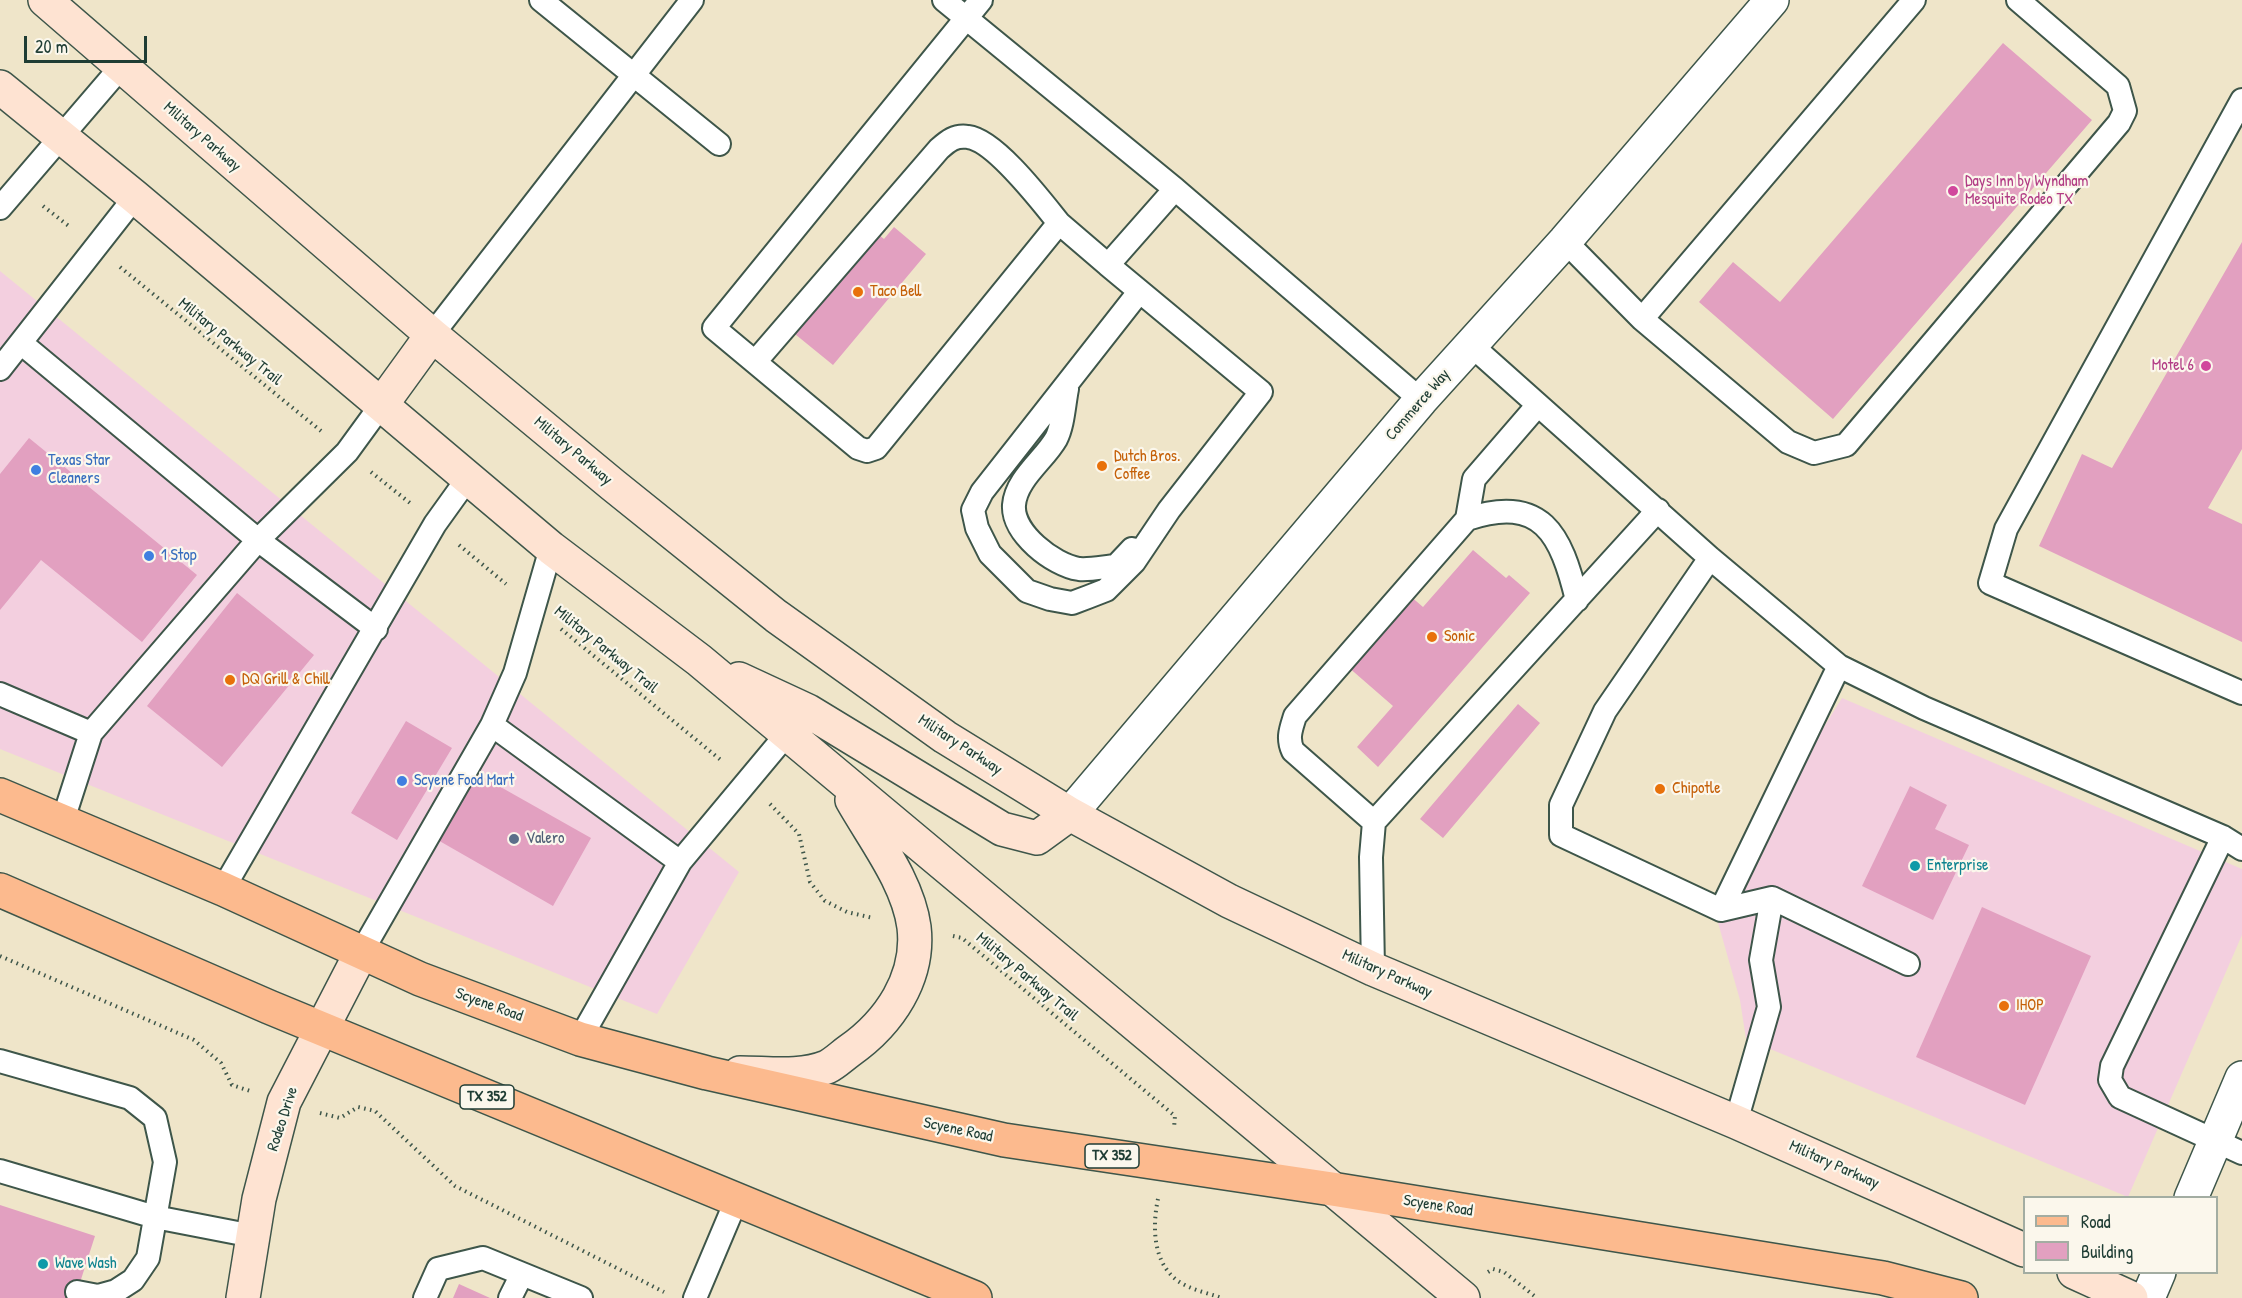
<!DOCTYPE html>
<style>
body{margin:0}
#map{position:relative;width:2242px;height:1298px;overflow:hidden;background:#efe5c9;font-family:"Patrick Hand",sans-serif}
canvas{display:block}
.legend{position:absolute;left:2023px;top:1196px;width:195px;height:78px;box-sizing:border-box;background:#fbf7ec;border:2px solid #a3ada2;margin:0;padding:8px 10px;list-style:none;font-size:18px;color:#1f3d34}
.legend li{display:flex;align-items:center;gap:12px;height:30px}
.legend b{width:30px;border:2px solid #a3ada2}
.scale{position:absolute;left:24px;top:36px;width:123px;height:27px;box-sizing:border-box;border:3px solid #1f3d34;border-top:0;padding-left:8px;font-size:18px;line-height:21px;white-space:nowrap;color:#1f3d34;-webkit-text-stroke:4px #fbf7ec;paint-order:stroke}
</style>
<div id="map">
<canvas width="2242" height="1298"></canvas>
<ul class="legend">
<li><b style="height:8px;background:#fcba8e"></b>Road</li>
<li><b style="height:16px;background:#e2a0c0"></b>Building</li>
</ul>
<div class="scale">20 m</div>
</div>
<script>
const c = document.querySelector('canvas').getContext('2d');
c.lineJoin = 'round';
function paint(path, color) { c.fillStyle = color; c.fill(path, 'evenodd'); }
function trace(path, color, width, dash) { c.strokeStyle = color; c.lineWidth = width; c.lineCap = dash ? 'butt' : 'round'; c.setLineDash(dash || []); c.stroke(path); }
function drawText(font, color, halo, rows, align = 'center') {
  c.font = font + ' "Patrick Hand",sans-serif'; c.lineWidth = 4.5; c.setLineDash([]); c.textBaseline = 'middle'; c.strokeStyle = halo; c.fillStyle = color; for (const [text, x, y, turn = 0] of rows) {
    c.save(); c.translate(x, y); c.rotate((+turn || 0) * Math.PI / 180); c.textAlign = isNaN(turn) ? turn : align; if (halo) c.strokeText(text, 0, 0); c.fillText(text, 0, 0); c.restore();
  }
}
paint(new Path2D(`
 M0,271L739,872L657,1014L0,749Z
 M1842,698L2242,869V935L2128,1197L1746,1039L1740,1000L1713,905Z`), '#f3cfdf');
paint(new Path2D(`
 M2003,43L2092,120L1833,419L1699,302L1733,262L1780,302Z
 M894,227L926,254L833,365L790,330L873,230L884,239Z
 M2242,242V449L2208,508L2242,524V642L2039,546L2082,454L2112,468Z
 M29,438L197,575L142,642L41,560L0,610V474Z
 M1473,550L1506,578L1509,575L1530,593L1378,767L1357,747L1393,706L1347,666L1409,595L1423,607Z
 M237,593L314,655L222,767L147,706Z
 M1518,704L1540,723L1443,838L1420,819Z
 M406,721L452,748L397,840L351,813Z
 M474,772L591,838L553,906L436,839Z
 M1910,786L1947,805L1935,829L1969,845L1933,920L1862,886Z
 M1982,907L2091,956L2025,1105L1916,1057Z
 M0,1205L95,1236L75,1298H0Z
 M459,1284L490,1298H453Z`), '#e2a0c0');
const lane = new Path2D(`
 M541,0L719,144
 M944,0L1175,189L1421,400
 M981,0L714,328L858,448L867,451L876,448L1059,223L1108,265L1175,189
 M2242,100L2006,529L1990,583L2242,693
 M0,208L121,67
 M1565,241L1642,319L1788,442L1814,453L1846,445L2119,123L2125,111L2118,86L2018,0
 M1108,265L1261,392L1169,510L1134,562L1106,590L1088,597L1072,603L1050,599L1027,591L990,554L977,528L973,510L982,492L1139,292
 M1642,319L1914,0
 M432,335L692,0
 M21,343L258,540L376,629
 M1471,345L1710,558L1839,666L1924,708L2223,837L2242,849
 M755,362L939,149C948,141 955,135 968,137C995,140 1042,202 1059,223
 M0,369L135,197
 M1067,389C1064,404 1063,426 1056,439C1044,460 1016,479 1014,505C1012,533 1053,565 1079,569C1090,570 1104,567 1116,566L1132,549
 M1467,519C1542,494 1561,534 1577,600
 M1710,558L1605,711L1561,805V835L1721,910L1772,898
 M0,694L91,733L63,820
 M492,725L680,862
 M91,733L258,540L347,452L382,404
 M1374,822L1293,751C1287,738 1291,729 1295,716L1467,519L1474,479L1537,406
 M2223,837L2112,1066L2110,1080L2120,1097L2242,1153
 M223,889L435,524L468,478
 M1721,910L1839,666
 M361,953L492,725L515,673L551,548
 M1373,969L1371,857L1374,822L1658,510
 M580,1039L680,862L796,723
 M0,1061L130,1098L155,1118L165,1162L148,1258L133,1280L116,1291L98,1296L77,1292
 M1736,1122L1769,1007L1761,960L1772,898L1908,964
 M0,1171L155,1217L253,1236
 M425,1298L438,1269L483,1258L581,1298
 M510,1298L522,1274
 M695,1298L736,1201`);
const street = new Path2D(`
 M1070,814L1421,400L1565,241L1772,0
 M2191,1198L2242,1078
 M2148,1298L2159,1272`);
const secondary = new Path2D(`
 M45,0L432,335L613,485L776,616L945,737L1070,814L1229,901L1373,969L1736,1122L2024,1250
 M0,87L135,197L551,548L699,660L1463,1298
 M382,404L432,335
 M739,679L808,711L1002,829L1037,838L1070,814
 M740,1073C769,1073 800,1078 827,1067C835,1063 842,1056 849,1051C889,1023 920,978 914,927C908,882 874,839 852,800
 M2074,1272L2131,1298
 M243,1298L259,1199L284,1102L361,953`);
const primary = new Path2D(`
 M0,795L223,889L420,979L580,1039L707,1073L1004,1140L1332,1189L1883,1278L1961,1298
 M0,890L269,1007L975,1298`);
trace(lane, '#3e564a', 26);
trace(street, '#3e564a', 36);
trace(secondary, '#3e564a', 36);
trace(primary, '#3e564a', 36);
trace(new Path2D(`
 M43,206L70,227
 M120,267L321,431
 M371,472L410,503
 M459,545L506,584
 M561,629L722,761
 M770,804L799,834L810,882L825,901L847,912L873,918
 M953,936L962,938L1175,1116L1174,1128
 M0,956L194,1040L221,1063L232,1085L250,1091
 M320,1113L340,1118L358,1107L375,1111L455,1186L664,1292
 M1158,1199C1152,1227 1153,1263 1178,1281C1191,1290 1208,1293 1222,1298
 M1488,1272L1493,1269L1504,1272L1537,1298`), '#3e564a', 4, [1.5, 4.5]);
trace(lane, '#fff', 22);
trace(street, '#fff', 33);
trace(secondary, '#fee3d2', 33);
trace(primary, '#fcba8e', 33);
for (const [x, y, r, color] of [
 [1953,191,6,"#d1479c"],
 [858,292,6,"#e8710a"],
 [2206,366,6,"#d1479c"],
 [1102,466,6,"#e8710a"],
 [36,470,6,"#3f7fe0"],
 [149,556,6,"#3f7fe0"],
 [1432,637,6,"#e8710a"],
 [230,680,6,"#e8710a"],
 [402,781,6,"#3f7fe0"],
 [1660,789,6,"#e8710a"],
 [514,839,6,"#5c6f8a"],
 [1915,866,6,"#0f9aa8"],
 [2004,1006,6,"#e8710a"],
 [43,1264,6,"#0f9aa8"]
]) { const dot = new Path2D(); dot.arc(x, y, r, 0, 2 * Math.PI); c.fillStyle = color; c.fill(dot); trace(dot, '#fbf7ec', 2); }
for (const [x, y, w] of [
 [487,1097,54],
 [1112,1156,54]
]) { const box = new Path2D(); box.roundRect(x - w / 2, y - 12, w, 24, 4.5); c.fillStyle = '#fbf7ec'; c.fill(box); trace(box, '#1f3d34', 1.5); }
drawText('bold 15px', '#1f3d34', null, [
 ["TX 352",487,1097],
 ["TX 352",1112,1156]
]);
drawText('16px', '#1f3d34', '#fbf7ec', [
 ["Military Parkway",202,137,41],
 ["Military Parkway Trail",230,342,39],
 ["Commerce Way",1418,405,-49],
 ["Military Parkway",573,451,40],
 ["Military Parkway Trail",606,650,39],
 ["Military Parkway",960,745,33],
 ["Military Parkway",1387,974,24],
 ["Military Parkway Trail",1027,977,40],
 ["Scyene Road",489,1005,20],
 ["Rodeo Drive",283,1119,-72],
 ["Scyene Road",958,1130,12],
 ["Military Parkway",1834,1165,24],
 ["Scyene Road",1438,1206,9]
]);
drawText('16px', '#b23c85', '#fbf7ec', [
 ["Days Inn by Wyndham",1965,182],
 ["Mesquite Rodeo TX",1965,200],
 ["Motel 6",2194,366,"right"]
], 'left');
drawText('16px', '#c56008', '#fbf7ec', [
 ["Taco Bell",870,292],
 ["Dutch Bros.",1114,457],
 ["Coffee",1114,475],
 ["Sonic",1444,637],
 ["DQ Grill & Chill",242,680],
 ["Chipotle",1672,789],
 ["IHOP",2016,1006]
], 'left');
drawText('16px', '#366cbe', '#fbf7ec', [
 ["Texas Star",48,461],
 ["Cleaners",48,479],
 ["1 Stop",161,556],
 ["Scyene Food Mart",414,781]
], 'left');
drawText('16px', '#4e5e75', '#fbf7ec', [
 ["Valero",526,839]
], 'left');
drawText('16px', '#0d838f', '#fbf7ec', [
 ["Enterprise",1927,866],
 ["Wave Wash",55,1264]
], 'left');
</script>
